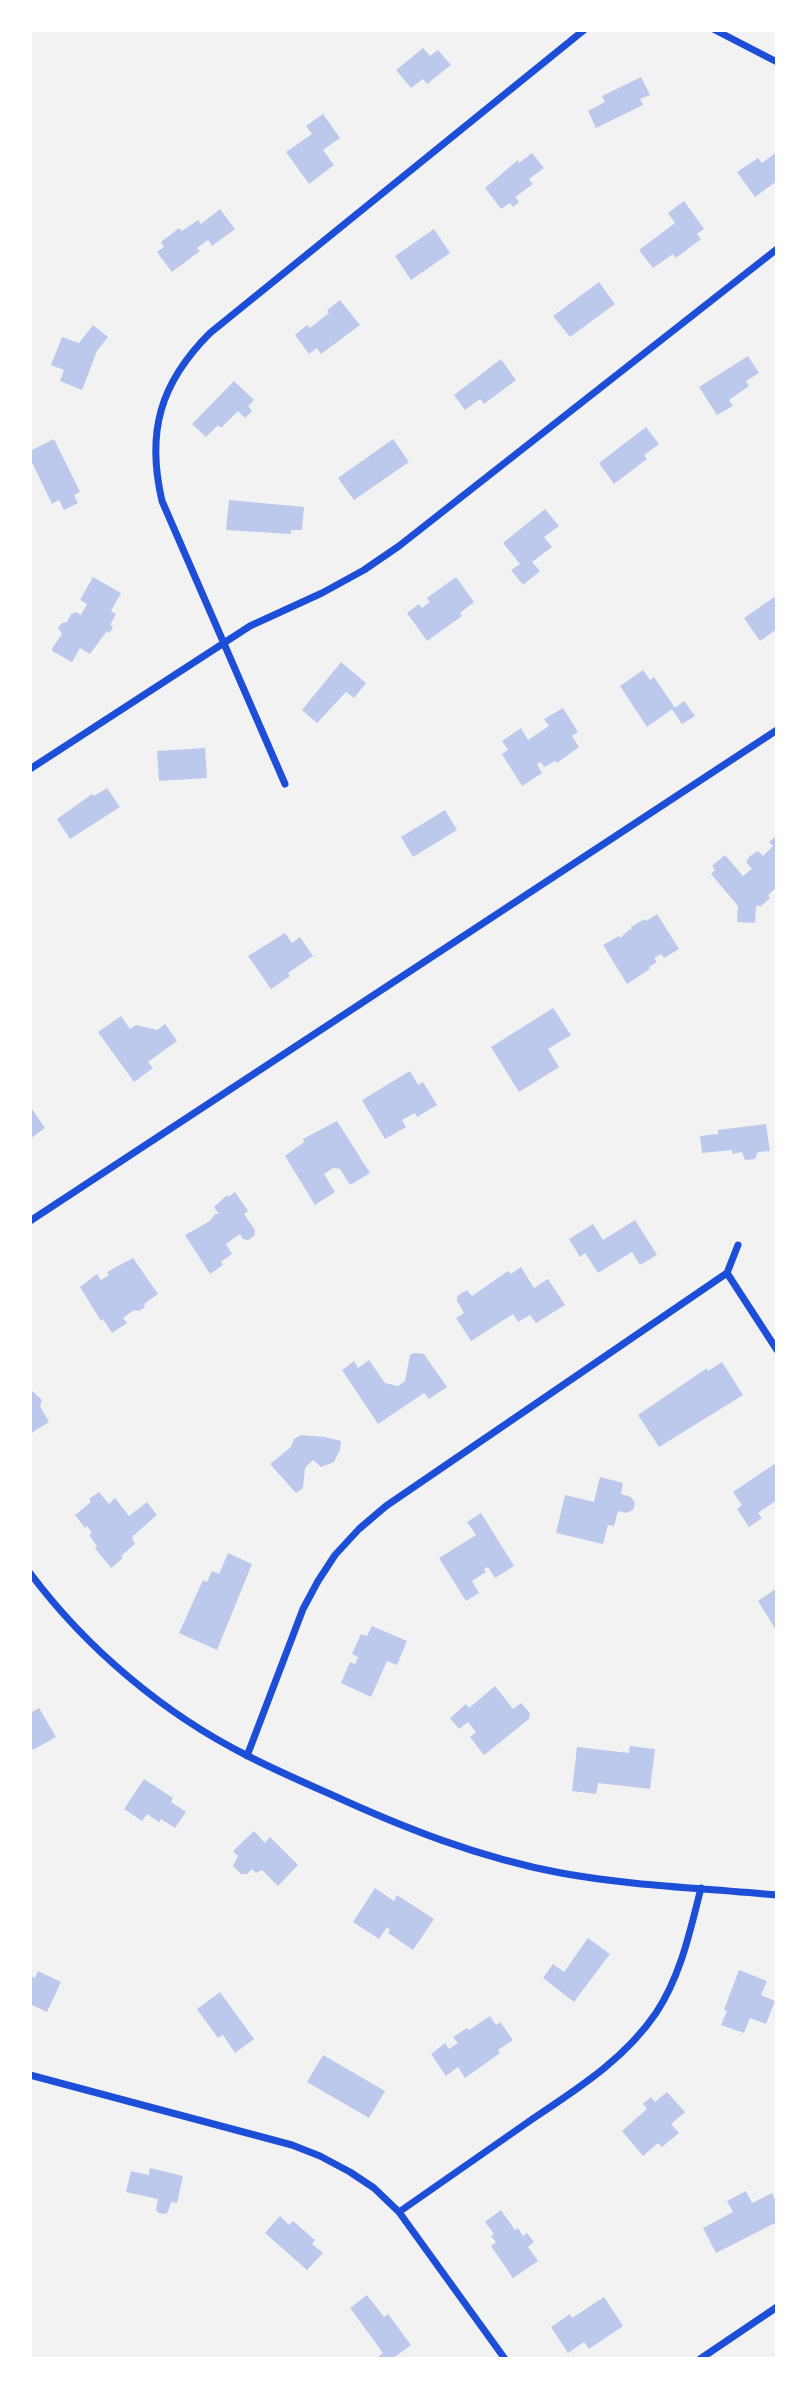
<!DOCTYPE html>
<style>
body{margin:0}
#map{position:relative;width:807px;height:2389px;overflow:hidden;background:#f2f2f2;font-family:Bitter,serif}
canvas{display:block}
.frame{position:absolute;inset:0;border:32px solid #fff;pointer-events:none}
</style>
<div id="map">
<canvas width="807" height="2389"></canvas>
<div class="frame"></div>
</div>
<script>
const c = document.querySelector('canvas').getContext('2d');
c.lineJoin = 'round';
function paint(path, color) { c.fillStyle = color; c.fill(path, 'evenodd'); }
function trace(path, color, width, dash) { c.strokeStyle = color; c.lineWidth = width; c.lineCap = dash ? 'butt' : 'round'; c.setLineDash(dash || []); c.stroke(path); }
paint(new Path2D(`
 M423,48L430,56L438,50L451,65L427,84L423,79L411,88L396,70Z
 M641,77L650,95L640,99L643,105L596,128L588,111L605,102L602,96Z
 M323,114L340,138L323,150L334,165L309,184L286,152L312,134L306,126Z
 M777,152V181L755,197L737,172L758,158L762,163Z
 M532,153L544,168L529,179L533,184L515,197L519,202L513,207L510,203L501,209L485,188L518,160L519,163Z
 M684,201L704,229L697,234L701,239L676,258L673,254L653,268L639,250L675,223L668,213Z
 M220,209L235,229L212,246L208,240L197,248L200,251L172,272L157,252L164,247L161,242L179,228L182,231L198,220L201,224Z
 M434,229L450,253L411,280L395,256Z
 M599,282L615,304L570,337L553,316Z
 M340,300L360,325L321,354L317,348L309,354L295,335L307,325L310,328L329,313L327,310Z
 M93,325L108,337L97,351L82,390L60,381L64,370L51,365L62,337L79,343Z
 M748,356L759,373L746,381L749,386L729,400L733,406L717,415L699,387Z
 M501,359L516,380L484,404L480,399L465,410L454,395Z
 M234,381L254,400L248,406L252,411L245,418L238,411L221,428L218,425L206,437L192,424Z
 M646,427L659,444L644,455L647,459L614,484L599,463Z
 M54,439L80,492L74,495L78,503L64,510L59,500L52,504L30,458V451Z
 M393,439L409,462L354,500L338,478Z
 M229,500L304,507L302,530H291V534L226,530Z
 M545,509L559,526L544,537L552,547L532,562L540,571L523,585L511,570L520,564L503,543Z
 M93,577L121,593L111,611L116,614L110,625L113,626L110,633L107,631L90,654L80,648L72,662L52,651L53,647L62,634L58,628L62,623L67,622L71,614L76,612L81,615L87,604L80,600Z
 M456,577L474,602L460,613L462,616L427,641L407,613L419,604L422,608L430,602L427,598Z
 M777,595V629L760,641L744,618Z
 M341,662L366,683L354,698L346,692L317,723L302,710Z
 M643,670L650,680L654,677L675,708L684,701L695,716L682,724L672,709L647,727L620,686Z
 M563,708L578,732L572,736L579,747L557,763L555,761L544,767L541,762L537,764L542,773L522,786L502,754L508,750L502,741L521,728L528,740L549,726L544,719Z
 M205,748L207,778L159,781L157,751Z
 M107,788L120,807L70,839L57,819L92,794L94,796Z
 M445,810L457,830L413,857L401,837Z
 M777,835V887L768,895L770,898L760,907L758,905L756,907L755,923L737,922L738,906L711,874L715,870L712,866L725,855L743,876L752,869L746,862L750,856L758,851L763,856L773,846L769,842Z
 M657,914L679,949L664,958L661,954L654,958L657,962L649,967L650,969L627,984L603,945L619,936L620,938L630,929L632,930L631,927L645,919L646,921Z
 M285,933L292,943L300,937L313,956L288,973L290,976L271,989L248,956Z
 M553,1008L571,1035L548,1049L559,1067L519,1092L491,1047Z
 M121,1016L130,1029L136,1025L157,1030L165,1024L177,1041L148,1062L153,1068L134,1082L98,1032Z
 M410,1071L418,1085L423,1082L437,1105L417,1117L415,1113L402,1120L406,1127L385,1139L362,1100Z
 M30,1106L45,1128L30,1139Z
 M337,1121L370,1173L350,1185L340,1169L333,1168L324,1174L335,1192L315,1205L285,1156L304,1142L303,1139Z
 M766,1124L770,1151L758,1152L755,1159L745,1160L742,1152L732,1154V1150L702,1153L700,1136L718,1134V1130Z
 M235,1192L248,1211L244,1214L255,1230L254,1236L248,1240L243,1239L240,1234L226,1244L232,1254L221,1262L223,1265L210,1274L185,1235L210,1221L215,1214H219L214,1207L227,1195L228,1197Z
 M635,1220L657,1255L640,1265L632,1252L598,1273L585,1253L580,1257L569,1239L593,1224L603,1240Z
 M133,1258L158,1294L145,1303L144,1308L139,1311L134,1310L123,1318L127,1323L112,1333L103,1319L101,1321L80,1287L97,1274L101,1280L109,1275L107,1272Z
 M521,1267L534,1288L548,1279L565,1305L536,1323L530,1315L518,1322L513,1314L471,1341L456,1318L464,1313L457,1301V1296L467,1290L472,1296L508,1271L511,1274Z
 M414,1353L424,1354L447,1387L429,1399L424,1393L378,1424L342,1370L354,1361L358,1368L369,1360L385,1383L398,1386L405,1381L410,1355Z
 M722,1362L743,1395L659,1447L638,1415L707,1368L708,1371Z
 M30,1389L42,1400L40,1406L49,1422L30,1434Z
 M301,1435L325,1437L341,1441L340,1450L334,1462L321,1467L313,1460L305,1468L303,1488L296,1493L270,1464L291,1447L294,1439Z
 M776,1463L777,1500L758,1513L762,1518L749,1527L737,1509L742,1505L733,1492Z
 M600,1477L623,1483L621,1494L631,1497L635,1503L633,1510L626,1513L618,1511L614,1526L608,1525L603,1544L556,1533L565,1495L594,1502Z
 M99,1492L109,1504L115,1498L129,1516L147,1502L157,1515L133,1536L132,1539L135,1544L121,1556L123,1558L111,1568L95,1548L97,1546L89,1535L92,1533L87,1526L85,1528L75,1515L91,1502L89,1499Z
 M481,1513L514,1566L495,1578L488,1567L484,1569L486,1572L472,1581L479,1593L466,1601L439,1558L476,1535L467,1522Z
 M228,1553L252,1564L217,1650L179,1633L203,1580L207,1582L212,1571L219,1574Z
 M777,1588V1632L758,1601Z
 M372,1626L407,1641L397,1665L387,1661L371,1697L341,1683L350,1662L355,1664L358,1657L352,1654L361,1634L367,1636Z
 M495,1686L513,1709L521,1703L530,1713L529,1719L484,1755L470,1737L476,1732L468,1722L459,1729L450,1718L466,1704L469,1708Z
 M39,1708L56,1737L33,1750L30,1746V1713Z
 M630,1746L655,1749L650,1789L598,1783L596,1794L572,1791L577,1747L629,1753Z
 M144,1779L173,1798L171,1802L186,1812L175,1828L161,1819L159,1822L147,1814L142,1821L124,1809Z
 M254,1831L265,1843L270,1837L298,1865L278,1886L262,1870L256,1873L252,1869L247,1874H241L233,1866L238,1856L233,1851Z
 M375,1888L394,1901L397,1895L434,1919L413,1950L388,1933L390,1930L387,1927L379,1939L353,1922Z
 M588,1938L610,1954L574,2002L543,1978L553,1964L564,1972Z
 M739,1970L767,1981L761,1995L775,2001L766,2024L750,2018L744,2033L721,2025L727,2011L724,2010Z
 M38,1971L61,1982L47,2012L30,2004V1975L35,1978Z
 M220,1992L254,2039L235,2053L223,2035L218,2038L197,2009Z
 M490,2016L496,2025L500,2022L513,2040L498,2050L500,2053L465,2078L458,2067L446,2076L431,2054L445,2043L449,2049L458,2043L453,2037L467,2028L469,2030Z
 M323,2055L385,2091L369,2118L307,2082Z
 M667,2092L685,2112L671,2124L679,2133L662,2147L658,2143L643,2156L622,2131L647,2109L643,2104L651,2097L655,2102Z
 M150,2168L183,2176L177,2203L171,2202L168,2212L165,2214L158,2213L156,2209L158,2199L126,2192L131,2171L149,2175Z
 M746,2191L752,2203L772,2193L777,2204V2222L716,2253L703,2228L733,2212L727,2201Z
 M501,2210L515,2230L518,2228L523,2236L527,2233L534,2242L528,2247L538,2261L513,2278L491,2246L496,2242L491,2236L494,2234L485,2222Z
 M280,2216L289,2225L293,2221L315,2240L312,2244L323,2253L307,2270L265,2233Z
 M367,2295L384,2317L388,2314L411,2345L392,2359H375L383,2353L350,2308Z
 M604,2297L623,2326L589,2349L584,2342L568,2353L551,2327L570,2314L572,2318Z`), '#bdc9ec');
trace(new Path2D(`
 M715,30L777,62
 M30,769L250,626L322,593L364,570L399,546L777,249
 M285,784L162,501C146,432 160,383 210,333L584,30
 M30,1221L777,730
 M738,1245L727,1273L777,1350
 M30,1573C86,1648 164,1714 248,1756C275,1770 303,1782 330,1794C404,1828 480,1858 561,1873C632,1886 705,1888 777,1895
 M247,1756L303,1609L318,1581L335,1555L359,1529L386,1506L727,1273
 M30,2075L292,2145L320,2156L350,2172L374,2188L399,2212L505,2359
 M399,2212C443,2181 487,2151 531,2120C577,2089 624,2060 656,2013C681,1975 690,1931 701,1888
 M700,2359L777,2307`), '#1d4ed8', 7);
</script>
